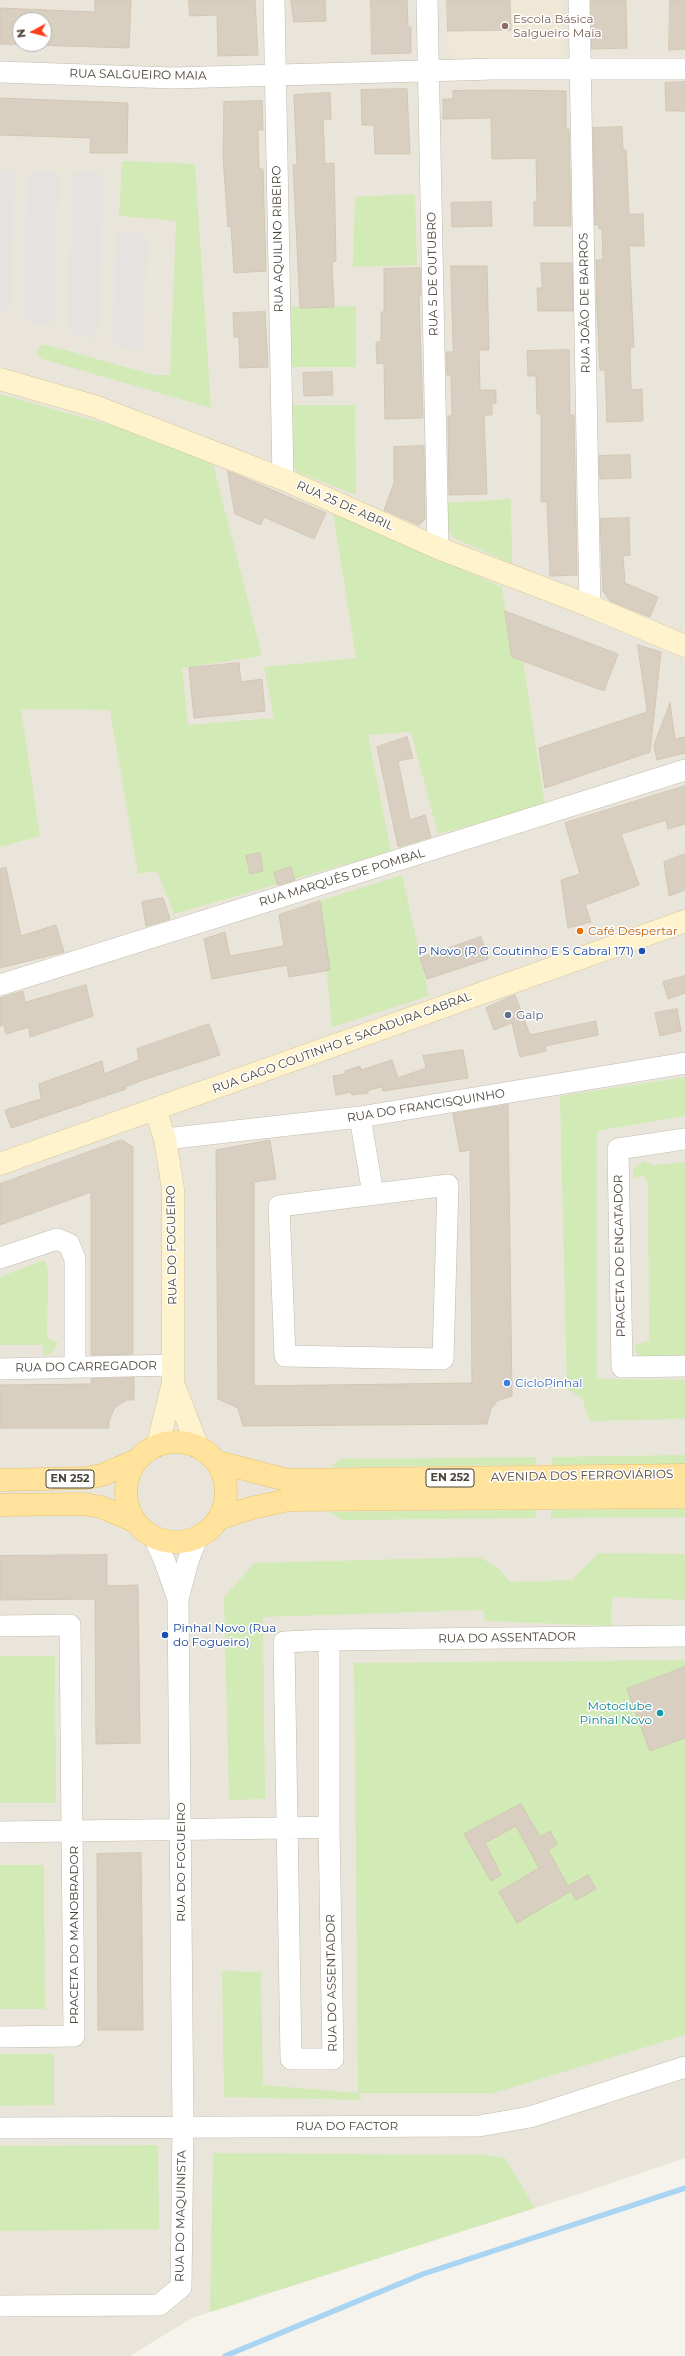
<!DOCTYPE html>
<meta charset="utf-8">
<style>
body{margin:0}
#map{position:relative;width:685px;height:2356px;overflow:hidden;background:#f6f3ec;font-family:Montserrat,sans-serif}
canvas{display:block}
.north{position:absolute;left:12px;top:12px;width:40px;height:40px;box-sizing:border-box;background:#fff;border:1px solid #b7b4b0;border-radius:50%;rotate:263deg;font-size:11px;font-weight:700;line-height:16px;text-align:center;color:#4b4439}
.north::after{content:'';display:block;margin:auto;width:14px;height:18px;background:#fc3f1d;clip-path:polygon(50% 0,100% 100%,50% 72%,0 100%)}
</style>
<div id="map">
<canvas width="685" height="2356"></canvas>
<div class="north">N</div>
</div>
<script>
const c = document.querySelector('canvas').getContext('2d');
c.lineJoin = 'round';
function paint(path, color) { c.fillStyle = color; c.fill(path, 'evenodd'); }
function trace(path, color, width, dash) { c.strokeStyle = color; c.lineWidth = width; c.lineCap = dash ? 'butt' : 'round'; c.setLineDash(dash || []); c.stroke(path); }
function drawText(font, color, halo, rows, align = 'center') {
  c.font = font + ' Montserrat,sans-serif'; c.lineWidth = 3; c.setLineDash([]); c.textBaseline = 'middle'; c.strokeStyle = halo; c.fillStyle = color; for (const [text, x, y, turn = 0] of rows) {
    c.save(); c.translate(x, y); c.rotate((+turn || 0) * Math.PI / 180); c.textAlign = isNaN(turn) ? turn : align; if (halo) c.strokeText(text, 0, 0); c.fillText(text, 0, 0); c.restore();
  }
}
paint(new Path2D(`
 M0,0H685V2158L588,2191L192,2318L130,2356H0ZM20,20H44V44H20Z`), '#eae5da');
paint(new Path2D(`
 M446,0H563V57L455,60L448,52Z`), '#efe8d6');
paint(new Path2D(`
 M122,161L195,164L211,408L39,358L37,350L41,345H47L154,375H170L176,221L119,216Z
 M415,194L417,265L353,267L355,197Z
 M356,306V367H290V307Z
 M0,394L134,432L213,464L262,656L182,668L188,725L274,718L264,667L356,658L333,513L502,587L512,657L523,661L545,806L438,834L411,732L368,735L391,851L174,914L157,871L138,874L110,710L21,709L40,836L0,847Z
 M292,405H355L356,495L300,473L294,468Z
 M511,499L512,564L454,538L449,531L445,503Z
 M402,875L429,996L332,1027L320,901Z
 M685,1077V1116L597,1131V1379L685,1380V1419L590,1421L582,1398L567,1389L560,1096Z
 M644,1161L653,1165L685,1162V1359H639L634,1345L649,1341L648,1184L644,1176L634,1178L633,1169Z
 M44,1260L48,1269L47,1339L58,1342L52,1353L43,1356V1345H0V1277Z
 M685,1455V1464L552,1465V1457Z
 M536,1457V1465L330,1467L340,1459Z
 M685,1509V1517L551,1518V1510Z
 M535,1510L536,1518L342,1520L330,1512Z
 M598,1553L685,1554V1600L612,1597L611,1626L485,1621L483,1610L263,1617L265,1799L229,1800L224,1598L254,1563L480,1557L499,1569L510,1582L572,1580Z
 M0,1656H55L56,1803H0Z
 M685,1660V2035L494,2093H358L362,2100L224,2097L222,1971L261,1972L263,2085L358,2093L354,1663Z
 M0,1865H44L45,2009H0Z
 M0,2054H54V2105L0,2106Z
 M158,2145L159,2229L0,2231V2146Z
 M213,2153L484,2155L505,2158L535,2208L210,2312Z`), '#d2eab5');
paint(new Path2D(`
 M0,169L10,170L15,176L10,305L8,311L2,313L0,312Z
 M33,171H53L59,176L54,322L47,326L28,321L23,315L27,176Z
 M76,171L99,172L104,179L98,334L92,339L73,334L68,327L72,176Z
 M120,231L143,233L147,238L144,348L140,352L117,346L113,341L115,236Z`), '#e5e3e0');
trace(new Path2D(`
 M225,2356L423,2274L685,2188`), '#a9d4f2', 5.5);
const building = new Path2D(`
 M95,0H131L129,48L0,44V8L95,12ZM20,20H44V44H20Z
 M189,0H255L258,55L218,56L217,15L190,16Z
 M291,0H325L326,21L294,22Z
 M371,0H407L408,27H411V53L372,54Z
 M447,0H510L511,30L448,31Z
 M591,0H626L627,48L592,49Z
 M670,0H685V49L669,50Z
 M685,82V111H666L665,83Z
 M407,89L410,154H375L374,125H362L361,90Z
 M504,90L566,91V129H569L571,226H534V202H537L536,158L492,159L491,118L443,119V99H453V91Z
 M330,93L331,119H323L325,164L334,163L336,261L332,262L334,307L300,308L293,165H297L294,95Z
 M0,98L128,103L127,153H90L91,138L0,135Z
 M262,101L263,130H258L259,169H263L266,271L234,273L231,226L228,227L223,156L224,102Z
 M622,127L623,150H626L629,214H643L644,246H629L634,347H630L631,390L642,389L643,421L607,422L605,370H600L597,311L596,260H603L602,228L599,229V225H595L593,128Z
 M491,202L492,226L452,227L451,203Z
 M541,263H572L573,311H538L537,288H542Z
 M451,266H487L489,350H479L480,390H496V403L492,404V415H484L487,494L449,495L448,416H452L451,375H447L446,352H453Z
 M420,268L421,296H419L423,418L385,419L384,363L377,364L376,342H381V312H384V269Z
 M265,312L268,367L240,368L239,337H234L233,313Z
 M569,350L570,415H574L577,575L550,576L547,502H541V414H537L536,376H528L527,351Z
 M332,372L333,395L304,396L303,373Z
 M424,446L425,519L419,525L384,510L394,483V447Z
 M630,455L631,478L600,479L599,456Z
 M228,471L326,513L314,539L264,517L261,525L235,514Z
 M629,518L630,555L623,556L625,583L658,597L650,617L610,601L603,591L600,519Z
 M505,611L618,654L604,691L512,657Z
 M638,645L661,652L650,752L545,788L539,748L647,712Z
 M239,663L241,682L262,679L265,711L194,718L189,668Z
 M670,703L675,739L685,737V753L657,760L654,746Z
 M407,737L413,758L398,761L410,820L425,815L431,837L398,847L377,747Z
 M685,786V824L668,829L666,820L621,834L639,885L585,905L591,922L568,928L561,880L580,874L565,823Z
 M260,853L263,871L250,874L246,856Z
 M685,854V890L669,896L664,862Z
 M291,867L295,880L278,885L274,873Z
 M6,868L21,936L56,925L64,952L0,968V869Z
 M163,898L170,919L146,926L142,902Z
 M320,901L330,970L289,977L287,965L212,979L204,939L225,932L230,956L284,946L279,915Z
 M481,937L488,959L427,979L420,958Z
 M685,976V993L668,999L663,982Z
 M86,985L93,1016L30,1037L29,1027L6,1034L4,1025L0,1026V998L23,991L25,1002Z
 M515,995L530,1035L596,1021L598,1035L545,1046L546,1051L520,1057L512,1023L494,1030L486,1008Z
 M677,1009L681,1031L660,1036L655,1013Z
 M209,1024L220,1055L143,1080L125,1087L126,1089L11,1128L5,1110L41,1099L39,1084L102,1061L104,1074L139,1060L137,1049Z
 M463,1050L468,1078L383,1091L382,1087L368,1090V1093L352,1095L351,1092L336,1095L333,1076L345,1074V1071L360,1066L361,1070L392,1060L398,1078L426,1068L423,1056Z
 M508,1105L512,1396L497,1401L491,1409L487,1424L243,1426L238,1408L218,1399L216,1150L270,1140L276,1179L254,1182V1386L472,1383L470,1150L460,1152L453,1114Z
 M122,1140L133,1147V1354L91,1355V1192L0,1225V1184Z
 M134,1378V1400H127L115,1407L109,1421V1428H0V1385L91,1384V1379Z
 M107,1555V1586L138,1585L140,1743L96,1744L95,1599L0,1600V1556Z
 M685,1667V1738L650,1751L627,1689Z
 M521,1804L540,1837L550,1831L557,1844L548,1850L568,1886L588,1875L596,1889L576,1900L571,1891L517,1923L499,1892L539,1868L516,1826L485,1843L501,1875L491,1881L464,1834Z
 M141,1853L143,2030H98L97,1854Z`);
paint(building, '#d8cfc1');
trace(building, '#d3c7b4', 1);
const street = new Path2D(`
 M274,0L283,479
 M427,0L438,548
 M579,0L590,606
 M0,72L173,78L494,69H685
 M0,985L685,770
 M360,1117L373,1194
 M165,1139L360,1117L685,1063
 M685,1139L618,1149L622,1367L685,1366
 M448,1185L443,1359L285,1356L279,1206Z
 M0,1258L57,1239L69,1244L75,1259V1367
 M0,1369L173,1365
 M154,1537L165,1562L178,1599
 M0,1626L70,1625L74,2036L0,2037
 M329,1640L685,1636
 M0,1832L288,1828L329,1827V1640L284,1642L291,2059H333L329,1827
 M0,2128L479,2126L530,2117L685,2067
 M0,2306L159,2305L181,2287L183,2126L178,1599L188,1561L197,1538`);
const secondary = new Path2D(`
 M0,379L94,406L283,479L438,548L590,606L685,646
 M155,1109L165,1139L173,1189V1383L158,1444
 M0,1164L685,921
 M173,1383L197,1445`);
const primary = new Path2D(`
 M126 1492a50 50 0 1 1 100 0a50 50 0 1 1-100 0Z
 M217,1462L287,1480L685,1475
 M0,1480L86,1478L102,1475L137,1460
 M0,1505L84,1504L101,1507L136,1522
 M218,1519L251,1508L289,1500L685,1497`);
trace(street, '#c2bbae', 22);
trace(secondary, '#d6c79b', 23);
trace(primary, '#e6c16a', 23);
trace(street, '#fff', 21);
trace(secondary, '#fff3cd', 22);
trace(primary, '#ffe39c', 22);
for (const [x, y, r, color] of [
 [505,26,4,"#8d6e63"],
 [580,931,4,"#e8710a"],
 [642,951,4,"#1a4fb4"],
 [508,1015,4,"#5c6f8a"],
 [507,1383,4,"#3f7fe0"],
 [165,1635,4,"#1a4fb4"],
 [660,1713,4,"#0f9aa8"]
]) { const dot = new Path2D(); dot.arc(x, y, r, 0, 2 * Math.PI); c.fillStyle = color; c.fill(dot); trace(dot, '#fff', 1.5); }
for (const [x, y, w] of [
 [450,1478,48],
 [70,1479,48]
]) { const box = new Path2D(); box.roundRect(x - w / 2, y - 9, w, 18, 3); c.fillStyle = '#fff'; c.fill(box); trace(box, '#4b4439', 1); }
drawText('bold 11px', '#4b4439', null, [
 ["EN 252",450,1478],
 ["EN 252",70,1479]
]);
drawText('12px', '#785e54', '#fff', [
 ["Escola Básica",513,19],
 ["Salgueiro Maia",513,33]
], 'left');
drawText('12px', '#4b4439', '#fff', [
 ["RUA SALGUEIRO MAIA",138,75,1],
 ["RUA AQUILINO RIBEIRO",278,239,-91],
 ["RUA 5 DE OUTUBRO",433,274,-91],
 ["RUA JOÃO DE BARROS",585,303,-91],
 ["RUA 25 DE ABRIL",345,506,24],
 ["RUA MARQUÊS DE POMBAL",342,878,-17],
 ["RUA GAGO COUTINHO E SACADURA CABRAL",342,1043,-20],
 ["RUA DO FRANCISQUINHO",426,1106,-9],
 ["RUA DO FOGUEIRO",172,1245,-91],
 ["PRACETA DO ENGATADOR",620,1256,-91],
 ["RUA DO CARREGADOR",86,1367,-1],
 ["AVENIDA DOS FERROVIÁRIOS",582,1476,-1],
 ["RUA DO ASSENTADOR",507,1638,-1],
 ["RUA DO FOGUEIRO",181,1862,-90],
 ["PRACETA DO MANOBRADOR",74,1935,-90],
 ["RUA DO ASSENTADOR",332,1983,-91],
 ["RUA DO FACTOR",347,2126],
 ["RUA DO MAQUINISTA",181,2216,-89]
]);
drawText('12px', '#c56008', '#fff', [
 ["Café Despertar",588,931]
], 'left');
drawText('12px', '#164399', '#fff', [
 ["P Novo (R G Coutinho E S Cabral 171)",634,951],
 ["Pinhal Novo (Rua",173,1628,"left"],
 ["do Fogueiro)",173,1642,"left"]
], 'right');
drawText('12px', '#4e5e75', '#fff', [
 ["Galp",516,1015]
], 'left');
drawText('12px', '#366cbe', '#fff', [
 ["CicloPinhal",515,1383]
], 'left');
drawText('12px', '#0d838f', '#fff', [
 ["Motoclube",652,1706],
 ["Pinhal Novo",652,1720]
], 'right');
</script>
